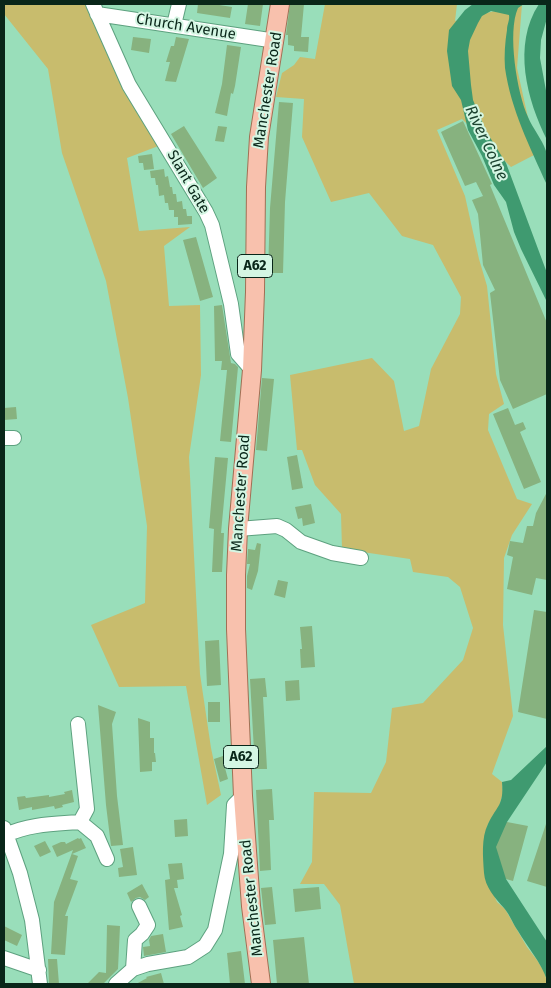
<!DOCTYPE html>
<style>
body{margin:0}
#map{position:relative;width:551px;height:988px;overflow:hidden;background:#99deba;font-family:"Fira Sans",sans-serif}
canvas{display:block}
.frame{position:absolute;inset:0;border:5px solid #092619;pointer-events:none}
</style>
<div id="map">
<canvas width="551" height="988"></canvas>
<div class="frame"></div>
</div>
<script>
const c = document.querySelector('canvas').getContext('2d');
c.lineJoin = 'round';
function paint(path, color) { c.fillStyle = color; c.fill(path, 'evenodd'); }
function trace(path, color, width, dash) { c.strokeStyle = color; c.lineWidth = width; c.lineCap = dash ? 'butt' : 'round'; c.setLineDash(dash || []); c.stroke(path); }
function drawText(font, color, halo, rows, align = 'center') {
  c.font = font + ' "Fira Sans",sans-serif'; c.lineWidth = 4; c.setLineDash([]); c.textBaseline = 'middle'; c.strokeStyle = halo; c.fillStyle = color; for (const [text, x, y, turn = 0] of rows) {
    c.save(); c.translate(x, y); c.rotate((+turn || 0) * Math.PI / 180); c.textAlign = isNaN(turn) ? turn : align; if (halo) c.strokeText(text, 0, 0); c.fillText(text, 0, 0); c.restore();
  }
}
paint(new Path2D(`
 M4,4H88L161,145L127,158L139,231L190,227L164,246L169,306L200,305L201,375L189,457L200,674L211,748L221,795L207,805L186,686L119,687L91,625L145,603L147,526L128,398L106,281L62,153L48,69L4,14Z
 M325,4H457L455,21L522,4L517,68L536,154L511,167L462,119L437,130L465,196L479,259L487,286L496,374L504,404L489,414L488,430L517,499L532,504L512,535L504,558L503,625L513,716L492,774L502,782L503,793L499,807L488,824L484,840V872L497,902L505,909L527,947L537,960L545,973L547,984H354L340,905L324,884H300L312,862L314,792L371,793L386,762L392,708L423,703L463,660L473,628L460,587L448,577L413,572L410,559L342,549L341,514L315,485L302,450H297L290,375L372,358L394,381L404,431L419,426L431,369L460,314L461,297L433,245L402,236L369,193L331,202L302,137L304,99L276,97L282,73L294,65L300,57L315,59Z`), '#c8bc6d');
paint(new Path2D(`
 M473,4H524L518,8C507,32 517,93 528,117C533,129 542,139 546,151C550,160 547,175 547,185C530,147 511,110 505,68C504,56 505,42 507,30C507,24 510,20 509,15L491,11L482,16L478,23L470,40L468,51L471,85L473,100L486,131L506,163L547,273V302L521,249L514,232L506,202L494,185L482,156L468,130L461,100L452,86L447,51L449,30L465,10Z
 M539,4H547V18L541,40L540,58L547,96V140C527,100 512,45 539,4Z
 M547,746V762L507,822L506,879L547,942V980C541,962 528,948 518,931C513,924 510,915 504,908C495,898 485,887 484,873C483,857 481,838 488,824C497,805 504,806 502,782L511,780Z`), '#3f9a70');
paint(new Path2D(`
 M198,4H213L232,7L230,18L197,13Z
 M248,4H263L260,26L245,24Z
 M290,4H304L301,37H309L308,52L294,51V46L288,45V35H286Z
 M133,37L151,39L149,53L131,50Z
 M176,37L189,39L176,82L165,81L170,62H166L171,46H174Z
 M227,45L241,47L235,86L233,94L231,93L227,116L215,113L222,84Z
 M279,102L293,103L285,202L283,273H268L270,208Z
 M463,121L492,184L490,185L547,323V394L513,409L500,380L490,293L495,290L483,265L478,214L472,200L483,196L476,182L465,186L441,132Z
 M184,126L217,178L203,188L171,134Z
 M218,126L227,127L224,142L215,141Z
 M152,154L154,169L144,170L143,163H139L138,156Z
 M164,169L165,177L168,176L170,187H172L173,194H176L177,202L182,201L183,209H186L187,216H192V224L178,225V217H174V210H169L168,203H165L164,195L159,196L158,185H156L155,178H151L150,171Z
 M196,237L213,297L200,301L183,240Z
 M222,305L231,363L235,364L238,367L231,442L220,441L227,370H221L222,361H215L214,306Z
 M262,378L274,379L267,451L256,450Z
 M16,407L17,419L4,420V408Z
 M508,408L515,425L523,422L526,429L520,432L541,482L524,489L493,414Z
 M297,455L303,488L292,490L287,457Z
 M215,457L228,458L221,533H224L222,572H212L214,529L209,528Z
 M547,492V580L536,578L532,595L507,589L513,557L507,555L510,541L523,543L527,526H533L536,513Z
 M311,504L315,523L303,526L302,518L298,519L295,507Z
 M257,543L261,544L258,571L252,590L247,588V576L250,564H247L248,549L255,550Z
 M278,580L288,582L285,598L274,595Z
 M534,610L547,612V719L518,712Z
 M312,626L315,667L301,668L300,649H302L300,627Z
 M219,640L221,685L207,686L205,641Z
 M265,678L267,697H263L267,769H255L250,679Z
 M299,680L300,700L286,701L285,681Z
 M208,702H220V722H208Z
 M98,705L116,712L112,724L117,796L123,845L111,846L106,805Z
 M138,718L150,722V738H154V753H155L156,762H152V771L140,772Z
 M223,756L227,768H225L228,779L220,782L214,759Z
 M272,789L274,820H269L271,870L260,871L256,790Z
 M72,790L74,802L62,805L63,807L55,809L54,806L32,810V807L19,810L17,797L25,796L26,798L49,795V797L65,794L64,792Z
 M187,819L188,836L175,837L174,820Z
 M507,822L528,826L513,881L506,879L496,847Z
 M546,824H547V887L527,881Z
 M78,838L79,839L81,838L86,848L72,854L78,856L70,879L78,881L65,916H68L65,955L51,954L54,902L73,850L57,857L52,846L61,842H65L66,844Z
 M45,841L51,852L40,857L34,846Z
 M133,847L137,875L119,877L118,868L123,867L120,849Z
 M182,863L184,879L177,880L178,888H174L182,915L180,916L183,927L169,930L165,880L170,879L168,864Z
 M142,884L149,897L145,900L140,897L136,898L131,902L127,893Z
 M272,887L276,924L265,925L261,888Z
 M319,887L321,909L295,912L293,889Z
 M107,925L120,926L118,969L103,984H87L99,972L106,973Z
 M4,926L22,935L17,946L4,940Z
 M163,934L166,952L144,956L143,947L150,946L149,940L151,936Z
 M304,937L309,984H277L273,940Z
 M241,951L245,984H230L227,953Z
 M48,959H57L59,984H49Z
 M161,973L164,984H136L147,978L146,977Z`), '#87b27f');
const minor = new Path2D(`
 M93,4L129,85L206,212L212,225L231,304L238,354L252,370
 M97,14L276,41
 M174,25L179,4
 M4,438H14
 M238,529L277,526L286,530L301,542L332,553L361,558
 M80,822L97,836L107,859
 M4,828L20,873L32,920L40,984
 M6,835C29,824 55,824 80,822L87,809L78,724
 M4,958L39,970
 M133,969L135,940L142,934L148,925L139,906
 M116,984L133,969L148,964L188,957L205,946L215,930L231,854L234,805L243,796`);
const major = new Path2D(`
 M261,984L251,906L243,796L236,629V575L238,529L252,370L255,292L256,187L259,137L280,4`);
trace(minor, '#5da17f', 16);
trace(major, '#a17055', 20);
trace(minor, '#fff', 14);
trace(major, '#f8c1ad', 18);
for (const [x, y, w] of [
 [255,266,35],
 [241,757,35]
]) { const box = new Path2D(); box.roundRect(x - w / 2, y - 11.5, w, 23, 4); c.fillStyle = '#d4f6e3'; c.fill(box); trace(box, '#092619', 1); }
drawText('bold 14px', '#092619', null, [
 ["A62",255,266],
 ["A62",241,757]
]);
drawText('15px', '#092619', '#d4f6e3', [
 ["Church Avenue",186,27,9],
 ["Manchester Road",268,90,-81],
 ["Slant Gate",188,182,60],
 ["Manchester Road",241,493,-86],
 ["Manchester Road",252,898,-96]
]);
drawText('italic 16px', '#1c4330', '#d4f6e3', [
 ["River Colne",486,143,65]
]);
</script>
